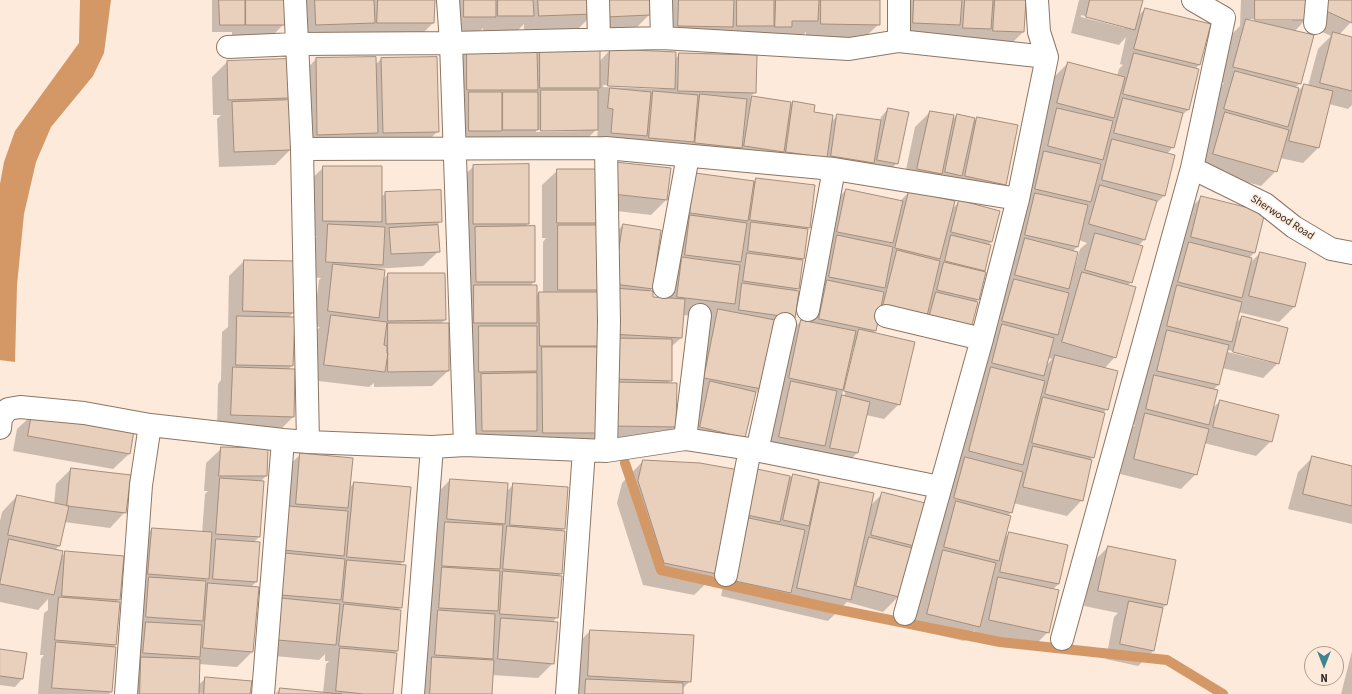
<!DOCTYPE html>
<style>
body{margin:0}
#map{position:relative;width:1352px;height:694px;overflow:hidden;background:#feeadb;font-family:"Source Sans 3",sans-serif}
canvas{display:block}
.north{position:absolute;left:1304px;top:646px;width:40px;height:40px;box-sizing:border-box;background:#feeadb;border:1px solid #ac9c90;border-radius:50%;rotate:180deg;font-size:11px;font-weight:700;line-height:16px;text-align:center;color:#302720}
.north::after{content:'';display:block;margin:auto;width:14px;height:18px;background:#3f8490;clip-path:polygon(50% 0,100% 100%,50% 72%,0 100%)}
</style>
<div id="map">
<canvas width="1352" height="694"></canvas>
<div class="north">N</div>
</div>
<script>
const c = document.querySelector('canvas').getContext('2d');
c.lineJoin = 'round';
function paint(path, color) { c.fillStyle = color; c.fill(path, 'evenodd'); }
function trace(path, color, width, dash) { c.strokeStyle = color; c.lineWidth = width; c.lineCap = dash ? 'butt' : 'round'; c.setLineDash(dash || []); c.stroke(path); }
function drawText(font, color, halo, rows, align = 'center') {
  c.font = font + ' "Source Sans 3",sans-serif'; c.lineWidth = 3; c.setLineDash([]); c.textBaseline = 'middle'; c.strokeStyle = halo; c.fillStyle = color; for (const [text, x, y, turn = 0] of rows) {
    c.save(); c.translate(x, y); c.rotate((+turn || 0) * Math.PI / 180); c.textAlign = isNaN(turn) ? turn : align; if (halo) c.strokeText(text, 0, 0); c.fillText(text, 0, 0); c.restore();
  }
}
paint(new Path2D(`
 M80,0H111L104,53L93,76L51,127L36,162L24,214L17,285L15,362L0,360V184L4,162L15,131L79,43Z`), '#d39866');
paint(new Path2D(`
 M212,0H284V24L269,39H232V32H212Z
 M300,0H434L433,23L418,38L301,39Z
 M449,0H649V15L634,30L591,32V16L578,29L524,31V24L517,31H483V28L479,32H449Z
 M664,0H879V24L863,39H806V32L802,36L663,41Z
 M900,0H1025L1023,32L1008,47L949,43V35L944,40L898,38Z
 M1079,0H1142L1138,16L1145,9L1210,25L1199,65L1195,69L1188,110L1181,116L1173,147L1167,154L1164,196L1154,205L1145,239L1138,246L1131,282L1127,286L1115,357L1104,369L1107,409L1103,413L1093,457L1090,460L1082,500L1067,516L1013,503L1011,512L1008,516L1003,539L1009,534L1059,584L1053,589L1048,632L1033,647L974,635L975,630L964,641L912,629L928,567L932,562H930L1042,124L1047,120L1043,119L1053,78L1068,63L1117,76L1119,69L1123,65L1120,64L1126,37L1119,45L1071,33ZM1081,15L1125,26V28L1081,17ZM1079,240L1087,243L1080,249L1075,266H1074L1072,252L1077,247ZM1048,358L1052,359L1046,366Z
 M1241,0H1352L1351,22L1339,35L1352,38V105L1348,109L1329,104L1318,148L1303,163L1280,158L1276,171L1261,186L1199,169L1210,128L1213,125H1210L1220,87L1224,83L1219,82L1231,35L1240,26ZM1307,18V25L1331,36L1318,49L1308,86L1304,85L1297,92L1295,88L1300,83L1294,32ZM1250,19H1292V21H1250Z
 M610,50L675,59L680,54L755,92L750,97L790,103L789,106L793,102L831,122L838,115L880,121L881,117L888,109L897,163L889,171L596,148L598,128L581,145L454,146L452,66L467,51L536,55L540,51L599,62ZM603,85L661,87V89L603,87ZM583,129V131L536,132V130Z
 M316,59L375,65L381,59L438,131L422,147L303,149L301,75Z
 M227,62L288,98L284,101L290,150L275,165L219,167L217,119L221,115H213L212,77Z
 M930,112L952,120L957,115L972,123L978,118L1005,184L990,199L903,184L915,127Z
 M474,166L528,223L525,227L534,282L530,286L536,296L539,293H543V242L546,238H542V185L558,170L670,169L666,200L651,215L599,209V289L596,293H600L608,241L623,225L652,289L649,291L652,298L664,299L680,189L753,182L757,179L809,227L807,229L803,258L800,261L798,288L795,291L794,317L779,333L761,388L754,395L744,437L685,442L710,318L683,315L681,338L671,347V380L667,384L675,427L660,442L598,441L599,434L579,454L467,446L458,181Z
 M324,167L381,197L386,193L441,221L437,225L439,251L423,266L374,269L383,280L388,274L445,320L440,324L448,371L432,386L374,387V383L369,387L310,380L316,331L320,327L313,326L319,280L321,278L311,277L313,240L317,236H308V182Z
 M846,190L900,201L909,192L952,209L959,202L991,242L988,245L984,270L982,272L978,299L975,303L910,331L876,323L875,331L872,333L899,404L884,419L866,415L857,453L842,468L765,452L786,336L801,321L807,322L831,205ZM854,347H856L844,397L842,396Z
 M1202,197L1254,253L1249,258V264L1260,253L1294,307L1279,322L1238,312L1235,324L1242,317L1278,363L1263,378L1222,368L1218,385L1213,390L1212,409L1220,401L1271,441L1256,456L1204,443L1196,474L1181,489L1120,474L1130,430L1135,425L1131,424L1140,391L1144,386H1143L1152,347L1157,342L1152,341L1186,212ZM1228,350L1269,360V362L1228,352Z
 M244,261L293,313L288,318L292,365L288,370L293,417L278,432L217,430L218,384L221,380L222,332L228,327L229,276Z
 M33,414L129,454L113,469L13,451L17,429Z
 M222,448L266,476L260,482L259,537L253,543H259L256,582L251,587L252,652L237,667L199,664L198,685L206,678L249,694H126L137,544L152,529L202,533L205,494L208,491H204L206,463Z
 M301,454L349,488L354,483L403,561L399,566L401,607L398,610L397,651L393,654L392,694H275L280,689L323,693L326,664L329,661H325V654L319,660L263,655L285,469Z
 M1313,457L1352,467V524L1288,509L1298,472Z
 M643,461L716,574L694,595L643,585L617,503L622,483Z
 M71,469L125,512L110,528L64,522L59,546L55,550L61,557L66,552L119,599L116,603L115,645L112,648H115L111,692L109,694H38L41,659L44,655H40L44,613L48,610V599L38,610L0,602V521L2,512L17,496L54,504L56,484Z
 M758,470L791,477L793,475L816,487L820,483L871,505L883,493L913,546L910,549L898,597L883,612L847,602L828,621L721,596L734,534Z
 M450,480L506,492L514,484L564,529L560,532L561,573L558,577L557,617L552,623L553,663L538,678L492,675L491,694H416L435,495Z
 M1108,547L1175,561L1166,605L1162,609L1153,651L1138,666L1106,659L1114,617L1118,613L1084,606L1093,562Z
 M590,631L690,681L682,689V694H567L569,652Z
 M0,650L22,679L15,687L0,685Z
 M1352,651V694H1341Z`), '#0003');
trace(new Path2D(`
 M625,463L661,570L830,608L1000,642L1167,660L1223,694`), '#d39866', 10);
const building = new Path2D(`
 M219,0H245V25H220Z
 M246,0H285V25H246Z
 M315,0H374L375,23L316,25Z
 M378,0H435L434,23H377Z
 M464,0H496V17H464Z
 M498,0H533L534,16H498Z
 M538,0H594V14L539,16Z
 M606,0H650V15L606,17Z
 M679,0H734L733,27L678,26Z
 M737,0H774V26H737Z
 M776,0H819L818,21H792V27H775Z
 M821,0H880V25L821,24Z
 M914,0H962L960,25L913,23Z
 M965,0H993L991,29L963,28Z
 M995,0H1026L1024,32L993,31Z
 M1090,0H1143L1135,30L1086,17Z
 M1255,0H1307V20H1255Z
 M1322,0H1352V23L1322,9Z
 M1145,8L1211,24L1200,65L1134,49Z
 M1246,19L1314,35L1301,84L1233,67Z
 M1333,32L1352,37V91L1320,83Z
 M610,49L676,52L675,89L608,86Z
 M467,50H537L538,90H467Z
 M540,50H600V88H540Z
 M679,53L757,55L756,93L678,91Z
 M1134,53L1199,69L1189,110L1123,94Z
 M376,57L378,133L317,135L316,58Z
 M437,57L439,132L383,133L381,58Z
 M287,59L289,98L228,100L227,61Z
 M1068,62L1125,77L1114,118L1057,103Z
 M1235,71L1299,88L1288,127L1224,109Z
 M1304,84L1333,91L1319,148L1289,141Z
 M610,88L651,92L647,136L611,133L613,109L608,108Z
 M541,90H598V130L541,131Z
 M653,91L698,95L694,142L649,138Z
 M469,92H502V131H469Z
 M503,92H538V130H503Z
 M700,94L747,99L742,148L695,143Z
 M752,96L791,102L784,152L744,146Z
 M1123,98L1183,113L1174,148L1114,133Z
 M290,100L291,150L234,152L232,102Z
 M793,101L815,105L814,112L833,115L827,158L786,152Z
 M888,108L909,112L898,164L877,160Z
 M1057,108L1113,121L1103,160L1048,146Z
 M930,111L954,115L942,174L917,169Z
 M1225,112L1289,130L1277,172L1213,154Z
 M837,114L881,120L874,163L831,156Z
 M957,114L975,118L962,176L945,172Z
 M977,117L1018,125L1006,185L965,176Z
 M1112,139L1175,155L1165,196L1102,180Z
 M1044,151L1101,164L1091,202L1035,189Z
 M615,162L671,168L667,200L612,194Z
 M529,164V224H473V165Z
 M323,166H382V222L323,221Z
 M557,169H600V223H557Z
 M695,173L754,181L748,221L690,213Z
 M756,178L815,185L810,228L750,220Z
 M1100,185L1157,201L1145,240L1089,224Z
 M846,189L903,201L893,243L837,232Z
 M441,190L442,222L386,224L385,192Z
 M909,191L955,201L940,259L895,248Z
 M1035,193L1088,205L1078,247L1025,235Z
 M1201,196L1265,212L1255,253L1191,237Z
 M959,200L1000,211L992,242L951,232Z
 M690,215L747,223L741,262L685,255Z
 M751,222L808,229L804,259L748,251Z
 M328,224L385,227L383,265L326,262Z
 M623,224L661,230L653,289L614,284Z
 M438,225L440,252L391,254L389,228Z
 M558,225H600V290H558Z
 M535,226V282H476L475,227Z
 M1095,233L1143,246L1132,283L1085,270Z
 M837,235L893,247L885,288L829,277Z
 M951,235L991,245L985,271L945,261Z
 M1025,238L1078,252L1069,289L1015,275Z
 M1189,242L1252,258L1242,298L1178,282Z
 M897,250L940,261L927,316L883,306Z
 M1260,252L1306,263L1295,307L1249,296Z
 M747,253L803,260L799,289L743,281Z
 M682,257L740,265L735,304L677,297Z
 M244,260L295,261L294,313L243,311Z
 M944,262L986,272L979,300L937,290Z
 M333,264L385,270L379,318L328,311Z
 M1082,272L1136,287L1116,358L1062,342Z
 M388,273H445L446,320L388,321Z
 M1014,279L1069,293L1058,335L1002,321Z
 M827,280L884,292L876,331L819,319Z
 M742,283L799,291L795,318L739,310Z
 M474,285H537V323H474Z
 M1177,285L1242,302L1232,342L1167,326Z
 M614,288L653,291V297L685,299L682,338L611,334Z
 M539,292H601V346H540Z
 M936,292L978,302L971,329L929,318Z
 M718,309L775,320L762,389L704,378Z
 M331,315L387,322L384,345L387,346V353H388L385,372L324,365Z
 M237,316L295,317L293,366L236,365Z
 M1242,316L1288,328L1279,364L1233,352Z
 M801,320L856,331L843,390L789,378Z
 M388,323H449V371L388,372Z
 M1002,324L1054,338L1044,376L992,363Z
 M479,326H537V371L479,372Z
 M859,329L915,342L900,405L844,391Z
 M1167,330L1229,345L1219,385L1157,371Z
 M613,338L672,339V381L613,379Z
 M542,347H601V433H543Z
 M1055,355L1118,371L1108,410L1045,394Z
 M233,367L295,369L294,417L231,415Z
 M991,367L1045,381L1023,465L969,451Z
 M537,373V431H482L481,374Z
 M1154,375L1218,390L1209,425L1146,409Z
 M710,381L756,392L745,438L700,427Z
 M791,381L837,391L825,446L779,437Z
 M614,382L677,383L676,427L613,426Z
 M842,395L870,402L858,453L830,448Z
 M1043,397L1105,413L1094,458L1032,443Z
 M1220,400L1279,415L1272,442L1213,427Z
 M32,413L134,431L130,454L28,436Z
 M1145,413L1209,429L1197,475L1134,459Z
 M1033,446L1092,460L1083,501L1023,487Z
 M221,447L268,448L267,476H219Z
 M300,453L353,458L348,508L296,504Z
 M1312,456L1352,466V506L1303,494Z
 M965,457L1023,472L1012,513L954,498Z
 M643,460L700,463L739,470L717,574L664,563L638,481Z
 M71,468L131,475L126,513L67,506Z
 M757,469L790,476L780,522L747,515Z
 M793,474L819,480L809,526L783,520Z
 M220,478L264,481L260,537L216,534Z
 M450,479L508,483L505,524L447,519Z
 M354,482L411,487L404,562L347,557Z
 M820,482L874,493L851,600L797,588Z
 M513,483L568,487L565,529L510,525Z
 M882,492L925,503L914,546L871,535Z
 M17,495L69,506L60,546L8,535Z
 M956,501L1011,516L999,561L944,547Z
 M288,506L348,511L344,556L283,550Z
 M749,518L805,530L791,593L735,581Z
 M445,522L503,525L500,569L442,566Z
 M507,526L565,531L562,574L503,569Z
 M152,528L212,532L209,579L148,574Z
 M1009,532L1068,545L1059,584L1000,572Z
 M869,537L912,548L899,597L856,586Z
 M9,539L63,551L54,595L0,584Z
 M216,539L260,542L257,582L213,579Z
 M1108,546L1176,560L1167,605L1098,591Z
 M943,550L996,563L980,627L927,614Z
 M65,551L124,556L120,600L62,596Z
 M285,553L345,559L341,600L281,595Z
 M347,560L406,565L402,608L343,602Z
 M442,567L500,571L498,611L439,608Z
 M503,571L562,576L558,618L500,614Z
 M149,577L206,581L203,621L146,617Z
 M998,577L1059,590L1049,633L989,620Z
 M208,583L259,587L253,652L203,648Z
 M59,597L120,602L116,645L55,640Z
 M281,598L340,604L336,645L277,640Z
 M1129,601L1163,608L1154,651L1120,644Z
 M344,604L401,610L398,651L339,646Z
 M438,610L495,614L493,659L435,655Z
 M501,618L558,622L554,664L498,659Z
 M146,622L202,625L200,657L143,653Z
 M590,630L694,635L691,682L588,676Z
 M56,642L116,647L112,692L52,688Z
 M340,648L397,653L393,694H364L336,691Z
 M0,649L27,653L23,679L0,676Z
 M141,657L200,659L199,694H140Z
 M432,657L494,660L492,694H430Z
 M205,677L252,681L250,694H204Z
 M586,679L683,683V694H585Z
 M280,688L342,694H279Z`);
paint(building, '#e9d0bd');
trace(building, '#a48d7b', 1);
const minor = new Path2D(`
 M295,0L302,149L308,442
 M448,0L451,43L465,445
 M598,0L599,39
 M661,0L662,38
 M1315,23L1317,0
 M899,41V0
 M228,47L297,44L451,43L662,38L849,49L899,41L1047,57
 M606,148L609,322L606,451
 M302,149L606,148L834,169L1018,199
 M1192,168L1265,204L1294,227L1331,249L1352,253
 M664,287L688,156
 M808,310L834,169
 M886,316L982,339
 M0,428L1,418L8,409L20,407L84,413L150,425L283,440L308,442L432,447L465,445L606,451L685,439L750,449L940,487
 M685,439L700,315
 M757,451L785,324
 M726,575L750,449
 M905,614L982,339L1018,199L1047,57L1039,32L1037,0
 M1062,639L1192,168L1224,18L1193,0
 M126,694L141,485L150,425
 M263,694L283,440
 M413,694L432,447
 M567,694L584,450`);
trace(minor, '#8c7664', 24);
trace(minor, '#fff', 22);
drawText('11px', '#302720', '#feeadb', [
 ["Sherwood Road",1282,218,33]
]);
</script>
